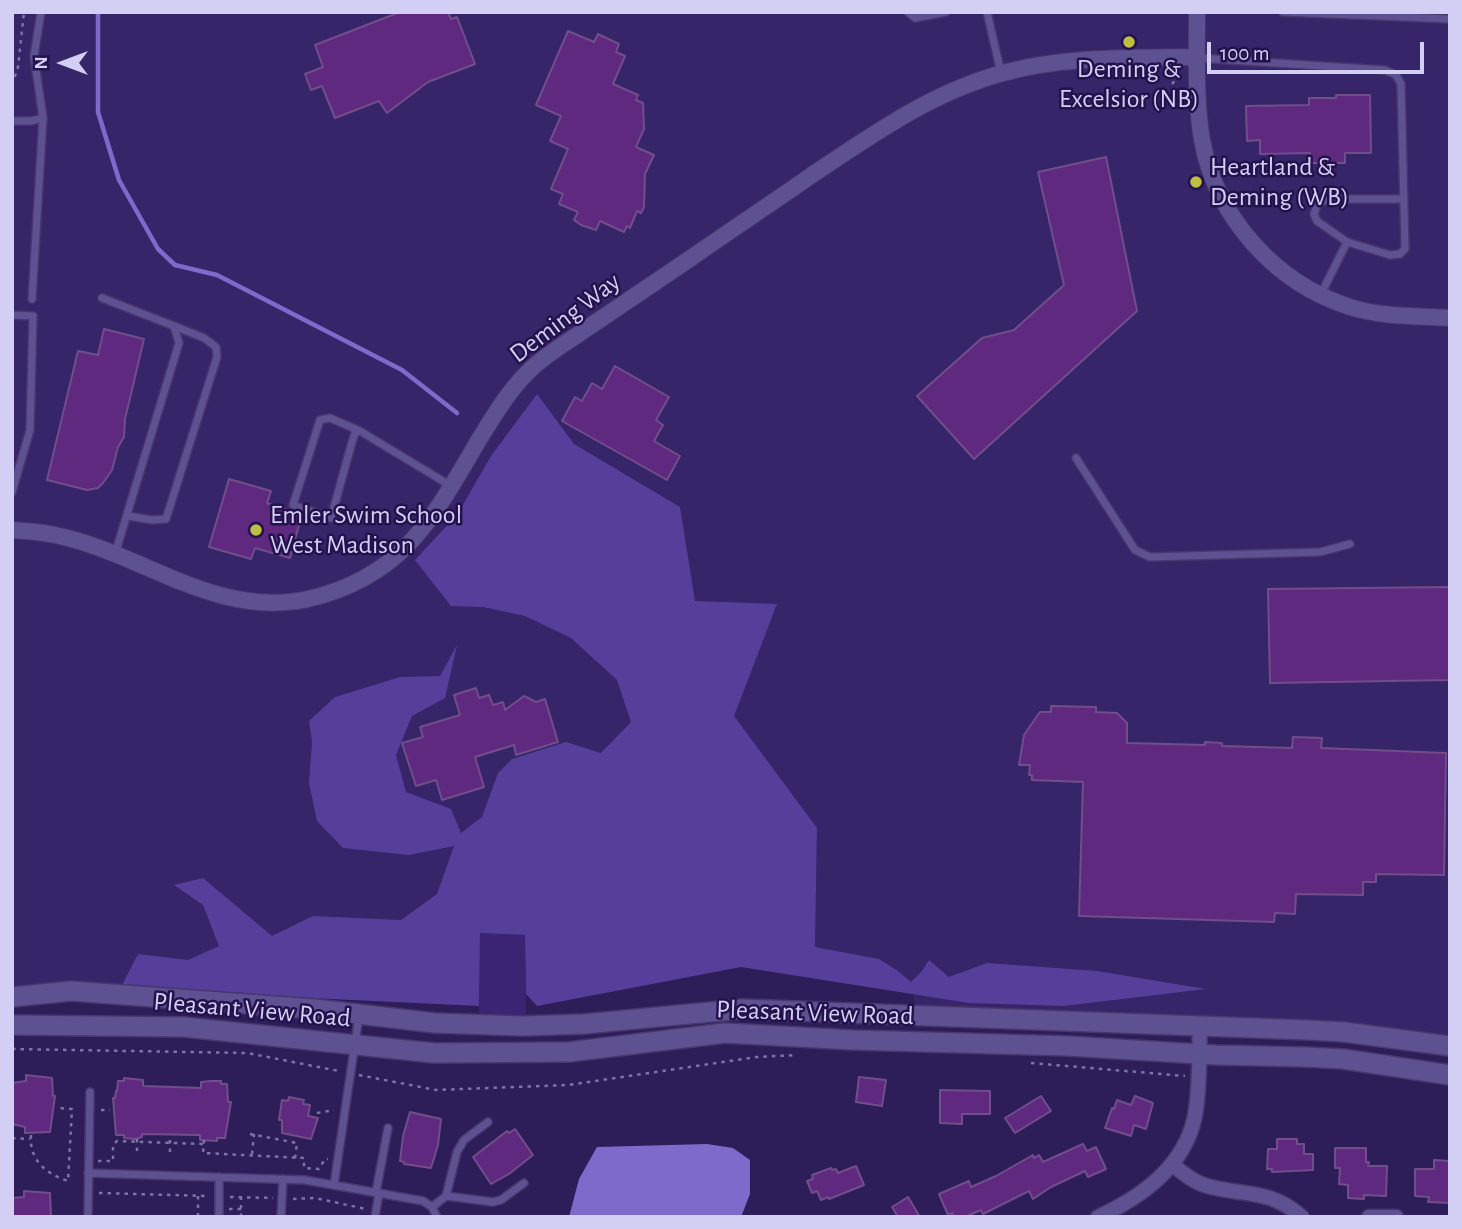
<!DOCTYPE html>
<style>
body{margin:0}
#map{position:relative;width:1462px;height:1229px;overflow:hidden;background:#2d1e59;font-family:"Alegreya Sans",sans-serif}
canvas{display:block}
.frame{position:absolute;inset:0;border:14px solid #d3cef4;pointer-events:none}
.north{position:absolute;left:28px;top:28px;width:70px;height:70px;-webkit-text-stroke:5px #24124d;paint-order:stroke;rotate:270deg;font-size:19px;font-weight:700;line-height:28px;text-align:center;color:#d3cef4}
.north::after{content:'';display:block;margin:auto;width:24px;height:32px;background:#d3cef4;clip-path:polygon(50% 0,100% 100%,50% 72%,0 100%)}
.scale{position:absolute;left:1207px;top:42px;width:217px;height:32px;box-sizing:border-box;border:4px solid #d3cef4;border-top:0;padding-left:9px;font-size:21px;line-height:24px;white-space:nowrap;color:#d3cef4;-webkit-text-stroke:5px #24124d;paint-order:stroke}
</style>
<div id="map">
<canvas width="1462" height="1229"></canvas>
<div class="frame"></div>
<div class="north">N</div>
<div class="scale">100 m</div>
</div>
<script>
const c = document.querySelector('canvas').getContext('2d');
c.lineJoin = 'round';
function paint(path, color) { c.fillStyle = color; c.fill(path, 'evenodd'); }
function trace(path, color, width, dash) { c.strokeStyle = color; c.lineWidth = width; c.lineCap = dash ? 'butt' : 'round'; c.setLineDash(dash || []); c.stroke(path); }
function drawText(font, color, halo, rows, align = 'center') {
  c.font = font + ' "Alegreya Sans",sans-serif'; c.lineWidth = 5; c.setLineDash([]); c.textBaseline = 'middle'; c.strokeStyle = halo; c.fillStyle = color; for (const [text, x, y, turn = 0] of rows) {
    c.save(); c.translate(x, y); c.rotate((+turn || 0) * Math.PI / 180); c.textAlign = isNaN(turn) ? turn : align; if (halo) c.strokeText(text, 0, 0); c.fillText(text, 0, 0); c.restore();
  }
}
paint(new Path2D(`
 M12,12H1450V1046L1218,1028L1197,1015L951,1009L915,1005L911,983L815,947L817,828L471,870L401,920L318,935L232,1007L12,992Z`), '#362568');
paint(new Path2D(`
 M480,933L525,935L526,1018L479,1016Z`), '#3a2473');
paint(new Path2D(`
 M537,394L574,444L680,507L695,601L777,604L734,716L817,828L815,947L879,959L898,971L911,982L922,971L929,960L949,977L987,963L1097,971L1206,989L1064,1006L969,1003L741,967L537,1006L526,994L525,935L480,933L479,1006L120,989L138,954L188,960L219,946L203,905L174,885L203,878L272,936L313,916L401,920L437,894L454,846L409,855L343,848L317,821L309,783L312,742L309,721L335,697L400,677L440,676L457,645L445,698L412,716L396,755L406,792L451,809L461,833L482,817L498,773L512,759L566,742L601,753L631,722L617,680L571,638L525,616L483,607L451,606L415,560L457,515L491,456Z`), '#553f9b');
paint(new Path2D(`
 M707,1144L733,1148L750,1160V1194L741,1217H569L579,1179L597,1147Z`), '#7d6aca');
trace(new Path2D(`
 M98,12V112L119,180L158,249L175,265L217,275L402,370L457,413`), '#7d6aca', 4.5);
const building = new Path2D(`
 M400,12H448L451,19L457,17L475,64L428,82L387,113L379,101L335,118L322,86L311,90L305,74L323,67L315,45Z
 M568,31L594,42L598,34L619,44L616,52L625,56L613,84L638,95L636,100L643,103L644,129L636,147L654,155L645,174L644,207L641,213L637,211L630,228L627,226L624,232L600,221L596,230L581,225L574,220L578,212L559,204L563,194L551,189L568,149L550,141L561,116L536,105Z
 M1336,95H1370L1371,153H1345V163H1310V153L1260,154V140L1247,141L1246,106L1309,105V98H1336Z
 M1106,157L1137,311L974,459L917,396L982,338L1014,330L1064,285L1038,172Z
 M104,329L144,339L125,419L124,437L118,447L112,470L103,483L98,488L87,490L47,480L78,351L98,355Z
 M615,366L669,397L656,420L663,425L654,441L680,456L667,480L562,421L575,397L582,401L592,383L602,389Z
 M229,479L271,491L267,503L302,514L290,558L255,548L251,559L209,547Z
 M1450,587V680L1270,683L1268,589Z
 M476,688L479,698L489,695L493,705L503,702L505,710L524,696L536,702L545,699L558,742L516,755L514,745L475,757L484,787L442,800L436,780L416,786L402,743L423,737L420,727L460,715L454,695Z
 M1051,706L1096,707V712L1117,713L1127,723V743L1205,745V742L1222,743V746L1292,748L1293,737L1322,738L1321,748L1446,753L1444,875L1376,874V882H1363V895L1296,894L1295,914L1275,913L1274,922L1079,916L1083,782L1032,780V775H1029L1030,765H1019L1024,735L1040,712H1051Z
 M26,1075L52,1078L53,1096H55L50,1132L25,1133V1127L12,1124V1083L26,1081Z
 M859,1077L886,1080L882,1106L856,1102Z
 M124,1078L143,1080V1086L201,1088V1082L210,1081H221V1084H227L228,1102H231L225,1138H217V1141L200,1140V1135L142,1134V1137L135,1139L124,1138V1135H116L113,1098H115L116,1091H117L118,1081H124Z
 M940,1090L990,1091V1114H962V1124L940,1123Z
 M1041,1096L1051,1111L1015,1133L1005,1118Z
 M1135,1096L1153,1103L1146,1129L1134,1125L1131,1136L1105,1128L1112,1108L1114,1109L1117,1100L1131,1105Z
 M289,1097L304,1100L303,1104L310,1105L308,1116L318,1118L311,1139L282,1133V1120H279L282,1100L288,1101Z
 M410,1112L441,1119L438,1145L431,1168L404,1164V1162L400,1161L403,1136Z
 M515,1129L533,1155L509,1174L491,1184L473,1157L507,1131L509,1133Z
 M1277,1139H1297V1144H1304V1154H1313V1170L1272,1172V1169H1267L1268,1149H1277Z
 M1083,1144L1087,1151L1096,1147L1106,1169L1088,1177L1085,1171L1051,1187L1033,1199L1029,1191L983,1214L981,1210L965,1217H954L952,1213L948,1215L939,1194L969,1181L971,1187L996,1176L1033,1155L1034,1158L1039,1155L1043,1162Z
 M1335,1148H1366V1162H1369L1368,1166H1387L1386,1196L1364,1195V1199L1348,1198V1185L1339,1184L1340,1168H1335Z
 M1434,1160L1450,1161V1203L1428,1202L1429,1197L1415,1196V1169H1434Z
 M856,1166L864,1185L829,1199L828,1197L821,1200L817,1191L812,1193L807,1181L813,1179L812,1175L831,1168L832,1170L836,1169L838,1173Z
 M24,1191L50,1193L51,1217H12V1198L24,1197Z
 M908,1197L920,1217H898L892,1207Z`);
paint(building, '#5f2980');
trace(building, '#714d8a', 2);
const service = new Path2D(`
 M908,12L915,18L946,12
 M987,12L1001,73
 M1283,12L1450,19
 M1198,58L1385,70L1396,75L1401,84L1405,249L1400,254L1390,255L1347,242L1321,294
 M12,121H31L43,118
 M1347,242L1317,221L1314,214L1317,205L1327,199H1404
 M102,298L174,326L179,343L115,554
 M32,299L43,118L34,56L41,12
 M12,315L33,316L30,430L12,492
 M360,431L330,418L320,420L293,505L331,518L352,442L355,433L360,431L451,486
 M1076,458L1135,550L1150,557L1320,552L1350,544
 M128,516L152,520L166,519L217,357L216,347L204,338L174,326
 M88,1173L305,1180L423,1201L432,1207L437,1217
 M334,1185L359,1016
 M376,1192L388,1128
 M446,1196L493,1202L501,1200L524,1183
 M432,1207L446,1196L457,1152L464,1140L488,1122
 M88,1217L90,1092
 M219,1217V1177
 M281,1217L283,1179
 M375,1217L379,1193`);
const minor = new Path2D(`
 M1172,1164C1181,1172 1192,1181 1204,1185C1242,1197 1268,1187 1302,1217
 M1098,1217C1144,1196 1189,1163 1196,1109C1200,1082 1199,1054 1200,1027
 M1369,1217H1396`);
const tertiary = new Path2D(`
 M1197,12C1197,54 1195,98 1202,140C1216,217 1275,283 1350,307C1381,317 1417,316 1450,318
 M12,530C31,531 50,533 68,538C149,559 220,618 308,599C404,577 434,516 480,438C495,414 509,390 530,370C546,354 568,342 586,329C621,305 656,282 691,258C731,230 772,203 812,175C872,135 932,92 1003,73C1066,56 1132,58 1197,57`);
const secondary = new Path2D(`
 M12,997L71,991L315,1009L435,1023L522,1026L584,1024L742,1009L1308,1030L1344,1032L1450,1046
 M12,1025L184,1027L434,1053L569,1052L725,1033L853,1040L1068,1046L1216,1055L1306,1057L1343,1059L1450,1075`);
trace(service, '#48376c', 10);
trace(minor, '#48376c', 17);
trace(tertiary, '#48376c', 18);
trace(secondary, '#48376c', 22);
trace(new Path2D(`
 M1172,84L1178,77
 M12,85L18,67L24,12
 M12,1049L247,1053L339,1071
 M1031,1063L1185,1076
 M359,1075L436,1090L568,1085L756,1057L797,1055
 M101,1110H110
 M317,1113L334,1110
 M250,1134L297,1143L295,1158
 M31,1135C29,1160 46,1174 68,1181L72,1109L59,1108
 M12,1138L30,1139
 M204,1140L203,1153L304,1158V1168L319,1169L325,1159H328
 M137,1151V1138
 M170,1152V1139
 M252,1154L254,1134
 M98,1161H113V1145L117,1141L203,1144
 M99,1193L208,1196
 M198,1196V1217
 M230,1197L273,1198
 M293,1199L315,1198L366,1209
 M229,1209H241
 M241,1217V1197`), '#7d73a4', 2.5, [3.5, 5]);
trace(service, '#5d5192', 7);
trace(minor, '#5d5192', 14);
trace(tertiary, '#5d5192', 16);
trace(secondary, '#5d5192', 19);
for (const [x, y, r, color] of [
 [1129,42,7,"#bdbf43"],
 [1196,182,7,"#bdbf43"],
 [256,530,7,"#bdbf43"]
]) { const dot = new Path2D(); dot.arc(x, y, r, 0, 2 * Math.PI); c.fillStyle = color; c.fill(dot); trace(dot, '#24124d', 2.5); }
drawText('26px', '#d3cef4', '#24124d', [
 ["Deming &",1129,69,"center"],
 ["Excelsior (NB)",1129,99,"center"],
 ["Heartland &",1210,167],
 ["Deming (WB)",1210,197],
 ["Emler Swim School",270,515],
 ["West Madison",270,545]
], 'left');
drawText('26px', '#d3cef4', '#24124d', [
 ["Deming Way",565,318,-37],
 ["Pleasant View Road",252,1010,5],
 ["Pleasant View Road",815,1013,2]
]);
</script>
